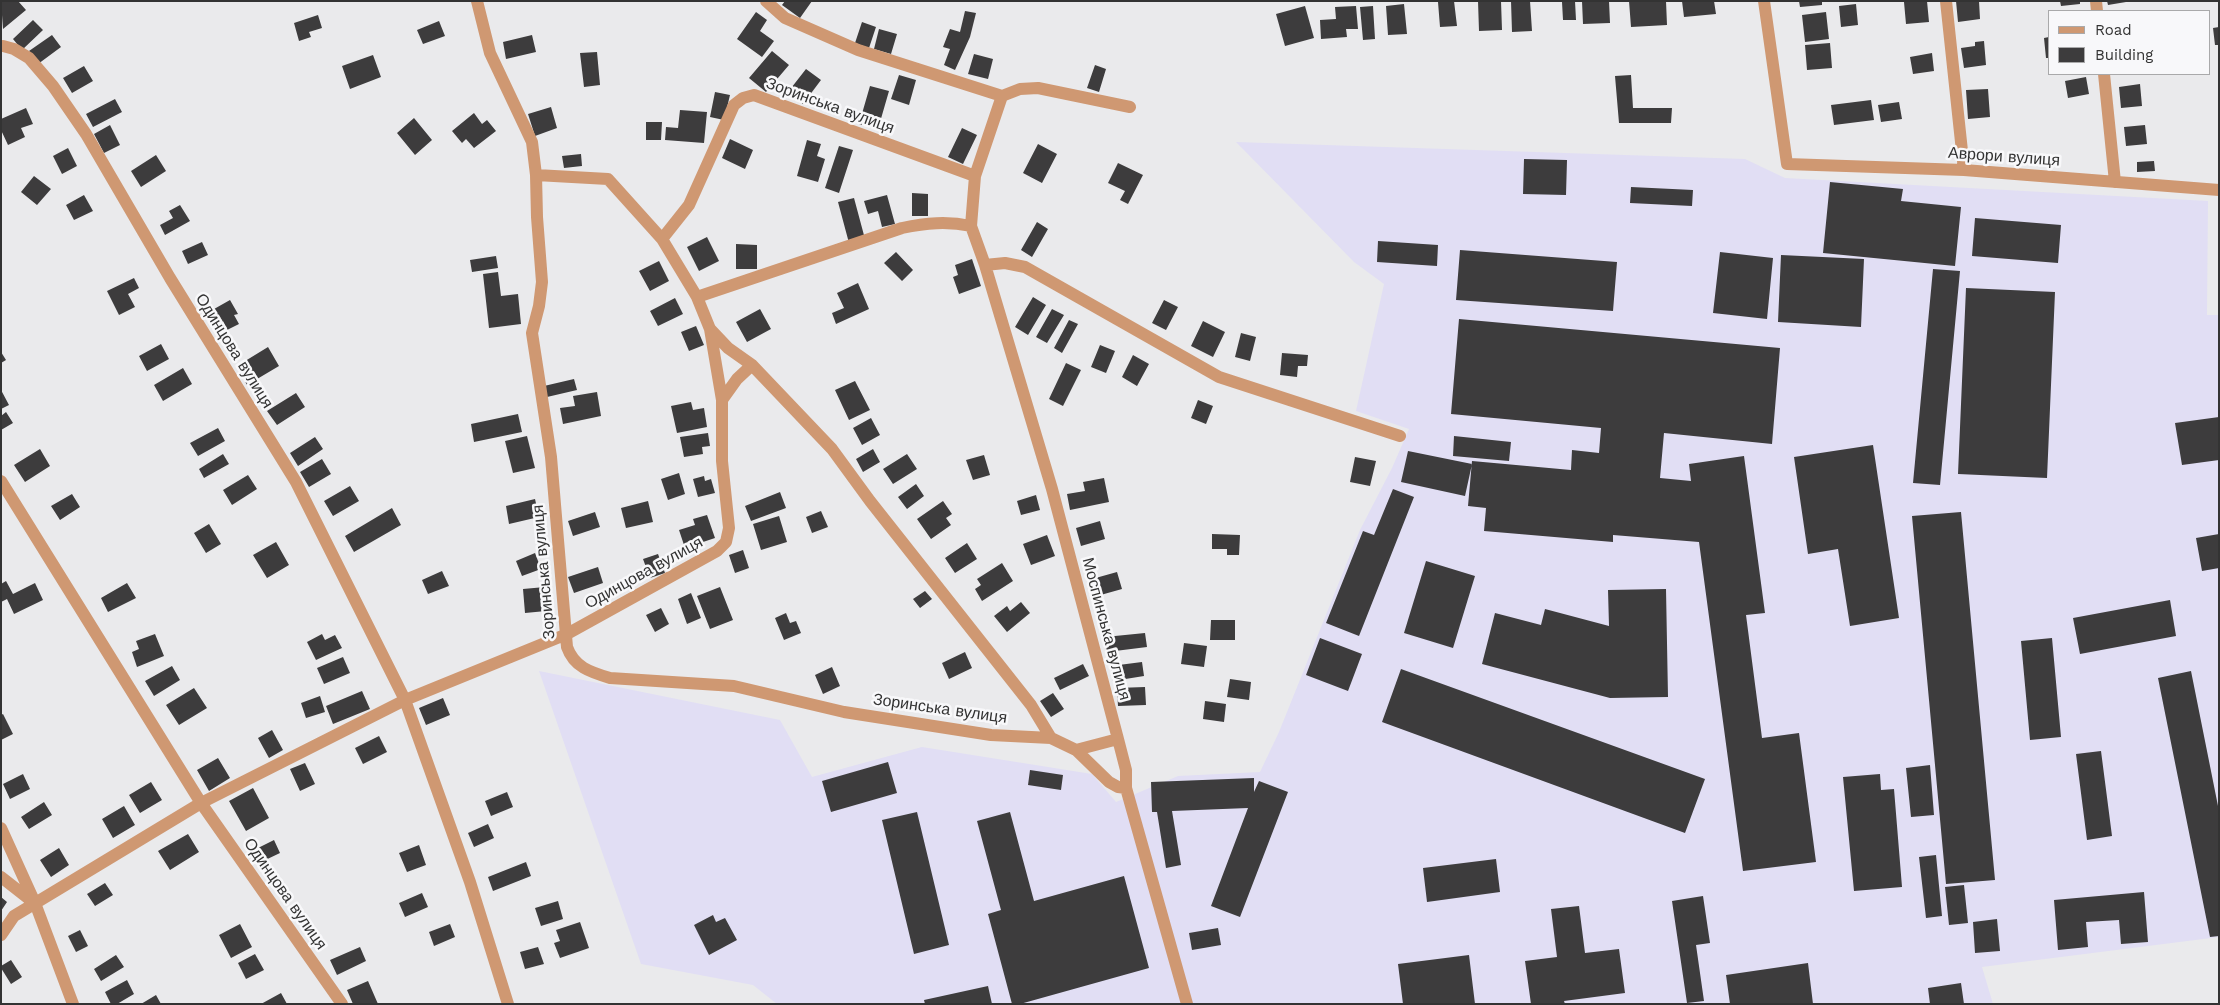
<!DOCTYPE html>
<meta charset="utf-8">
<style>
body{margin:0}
#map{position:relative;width:2220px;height:1005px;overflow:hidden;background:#eaeaec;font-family:"Work Sans",sans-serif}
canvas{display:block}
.frame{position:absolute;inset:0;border:2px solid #333;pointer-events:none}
.legend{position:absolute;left:2048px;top:10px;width:162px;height:65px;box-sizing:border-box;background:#f8f8fa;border:1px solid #a9a9aa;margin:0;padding:6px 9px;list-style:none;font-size:15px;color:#333}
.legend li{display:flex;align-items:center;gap:10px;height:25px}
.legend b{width:25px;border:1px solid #a9a9aa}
</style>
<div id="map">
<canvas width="2220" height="1005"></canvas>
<div class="frame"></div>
<ul class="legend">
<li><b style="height:6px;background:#cf9872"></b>Road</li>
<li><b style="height:14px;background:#3d3c3d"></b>Building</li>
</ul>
</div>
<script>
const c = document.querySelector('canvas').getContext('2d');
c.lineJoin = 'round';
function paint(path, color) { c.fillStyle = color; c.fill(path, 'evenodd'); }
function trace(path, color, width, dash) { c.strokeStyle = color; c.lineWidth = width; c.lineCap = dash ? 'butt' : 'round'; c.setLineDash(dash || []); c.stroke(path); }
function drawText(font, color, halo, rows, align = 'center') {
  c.font = font + ' "Work Sans",sans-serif'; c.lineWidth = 5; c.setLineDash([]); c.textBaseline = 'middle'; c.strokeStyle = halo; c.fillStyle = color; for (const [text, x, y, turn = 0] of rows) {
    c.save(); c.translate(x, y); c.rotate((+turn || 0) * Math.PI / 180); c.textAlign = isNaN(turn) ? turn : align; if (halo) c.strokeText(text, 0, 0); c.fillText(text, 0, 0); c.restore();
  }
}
paint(new Path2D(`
 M1236,142L1745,159L1785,178L2208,201L2207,315H2219V937L1982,967L1993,1004H777L753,985L641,964L539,671L780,720L812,777L922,747L1092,774L1116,802L1178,776L1260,772L1279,732L1360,530L1392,468L1409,429L1356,411L1384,284L1354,262Z`), '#e1def4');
paint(new Path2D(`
 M1,1H18L26,10L3,29Z
 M785,1H812L800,18L782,5Z
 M1454,1L1457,26L1440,27L1438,2Z
 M1478,1H1501L1502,30L1479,31Z
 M1511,1H1530L1532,31L1512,32Z
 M1575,1L1576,20H1563L1562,2Z
 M1582,1H1609L1610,23L1583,24Z
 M1629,1H1666L1667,25L1631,27Z
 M1682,1H1714L1716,14L1684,17Z
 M1799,1H1822V5L1800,7Z
 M1927,1L1929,22L1906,24L1904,2Z
 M1956,1H1979L1980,19L1958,22Z
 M2060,1H2080V4L2061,6Z
 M2107,1H2126V2L2108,5Z
 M1404,4L1407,34L1388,35L1386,6Z
 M1856,4L1858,25L1841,27L1839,6Z
 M1305,6L1314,38L1285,46L1276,14Z
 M1356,6L1358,29H1346L1347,37L1321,39L1320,20L1336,19L1335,7Z
 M1373,6L1375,39L1363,40L1360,7Z
 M965,11L976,13L970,37L955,70L944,65L950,49L943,47L950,29L960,32Z
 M756,12L767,20L760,31L774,41L762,57L737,39Z
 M1826,12L1829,39L1805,42L1802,15Z
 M318,15L322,28L309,32L311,37L299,41L294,23Z
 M33,20L43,30L22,50L13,39Z
 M439,21L445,36L423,44L417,30Z
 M862,22L876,27L869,48L855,43Z
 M2219,27V45H2215L2213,28Z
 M879,29L897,34L891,54L874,49Z
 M52,35L61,47L38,64L29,51Z
 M532,35L536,52L506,59L503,42Z
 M2049,37V58H2046L2044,38Z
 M1984,41L1986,65L1964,68L1961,48L1975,46V42Z
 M1830,43L1832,68L1807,70L1805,45Z
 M772,51L789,65L766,92L749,78Z
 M597,52L600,85L584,87L580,53Z
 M1932,53L1934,71L1913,74L1910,57Z
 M974,54L993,59L988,79L968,74Z
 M373,55L381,77L350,89L342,66Z
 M1095,65L1106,69L1099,92L1087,88Z
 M84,66L93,81L72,93L63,78Z
 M806,69L821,80L803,104L788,92Z
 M899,75L916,80L909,105L891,99Z
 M1631,75L1633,108H1672L1671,123H1619L1615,76Z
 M2086,77L2089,94L2068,98L2065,81Z
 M2140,84L2142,106L2121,108L2119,87Z
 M870,86L889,91L878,129L859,124Z
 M1988,89L1990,117L1968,119L1966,90Z
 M715,92L730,95L724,120L710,117Z
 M115,99L122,112L93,127L86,114Z
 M1871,100L1874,120L1834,125L1831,105Z
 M1899,102L1902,119L1881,122L1878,105Z
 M551,107L557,128L535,136L528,114Z
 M26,108L33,124L21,128L25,137L8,145L1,130V119Z
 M680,110L707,112L704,143L665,140L666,127L678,128Z
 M474,113L482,124L487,120L496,131L474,148L466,139L462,143L452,131Z
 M414,118L432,140L415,155L397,133Z
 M646,122H662L661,140H646Z
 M110,125L120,145L104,153L94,134Z
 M2145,125L2147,144L2126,146L2124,127Z
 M962,128L977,135L963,164L948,157Z
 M730,139L753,150L745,169L722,158Z
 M807,140L821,144L817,156L825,159L818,182L797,176Z
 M1038,144L1057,154L1042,183L1023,173Z
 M839,146L853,150L839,193L825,188Z
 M68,148L77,166L62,174L53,156Z
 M581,154L582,166L564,168L562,156Z
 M156,155L166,171L141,187L131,171Z
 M1524,159L1567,160L1566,195L1523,194Z
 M2154,161L2155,171L2137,172V162Z
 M1118,163L1143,175L1128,204L1120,200L1125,191L1108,183Z
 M34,176L51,189L37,205L21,192Z
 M1830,182L1903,189L1901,201L1961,207L1955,266L1823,253Z
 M1631,187L1693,190L1692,206L1630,203Z
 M912,193L928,194V216H912Z
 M84,195L93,211L74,220L66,205Z
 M887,195L895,224L882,227L878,211L868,214L864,201Z
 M854,198L865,239L849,243L838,202Z
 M180,205L190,221L165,235L160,225L173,218L169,211Z
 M1975,218L2061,225L2058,263L1972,256Z
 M1037,222L1048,229L1032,257L1021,250Z
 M707,237L719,261L699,271L687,247Z
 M1378,241L1438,245L1437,266L1377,262Z
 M202,242L208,255L188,264L182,251Z
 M736,244L757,245V269H736Z
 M1460,250L1617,262L1613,311L1456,300Z
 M896,252L913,270L902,281L884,263Z
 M1720,252L1773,258L1767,319L1713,313Z
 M1781,255L1864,259L1861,327L1778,322Z
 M496,256L498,268L472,272L470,260Z
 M972,259L981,286L959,294L953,277L958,275L955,265Z
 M659,261L669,281L650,291L639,271Z
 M1933,269L1960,271L1940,485L1913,483Z
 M498,272L501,296L518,294L521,324L489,328L483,274Z
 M134,278L139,288L128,294L135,307L119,315L107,291Z
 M858,283L869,309L836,324L832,313L844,308L837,293Z
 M1966,288L2055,292L2047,478L1958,474Z
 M1033,297L1046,305L1028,335L1015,327Z
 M675,298L683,314L658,326L650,311Z
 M230,300L238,314L234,315L239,324L227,330L223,321L213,326L207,313Z
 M1164,300L1178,307L1166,330L1152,323Z
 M760,309L771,329L747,342L736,322Z
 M1052,309L1064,315L1047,343L1036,337Z
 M1459,319L1780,348L1772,444L1664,433L1660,478L1691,481L1689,464L1744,456L1765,613L1746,615L1762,738L1799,733L1816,862L1743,871L1699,542L1613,535V542L1484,531L1486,508L1468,506L1472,461L1571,470L1572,450L1599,453L1601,428L1451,414Z
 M1069,320L1078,324L1062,353L1054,348Z
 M1203,321L1225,332L1213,357L1191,346Z
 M696,326L704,345L689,351L681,332Z
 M1241,333L1256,337L1250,361L1235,357Z
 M161,344L169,359L147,371L139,356Z
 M1100,345L1115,351L1106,373L1091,367Z
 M268,347L279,366L247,385L237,366Z
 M1,352L6,360L1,363Z
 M1282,353L1308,355L1307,366H1298L1297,377L1280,375Z
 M1133,355L1149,364L1137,386L1122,377Z
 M1066,363L1081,370L1063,406L1049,399Z
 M183,368L192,384L163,401L154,385Z
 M574,379L577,390L547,397L544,386Z
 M855,381L870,410L849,420L835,390Z
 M1,390L9,405L1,409Z
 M597,392L601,416L563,424L560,408L575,406L573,396Z
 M296,393L305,407L277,425L267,411Z
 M1198,400L1213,406L1206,424L1191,418Z
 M691,402L693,410L704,408L707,427L677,433L671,406Z
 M6,412L13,423L1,430V416Z
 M518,414L522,432L474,442L471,424Z
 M2219,417V460L2182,465L2175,423Z
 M871,418L880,435L862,445L853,428Z
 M218,428L225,441L198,456L190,443Z
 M708,433L710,446L702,447L703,454L684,457L680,437Z
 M527,436L535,468L513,473L505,441Z
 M1454,436L1511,442L1509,461L1453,456Z
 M315,437L323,449L298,466L290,453Z
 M1873,445L1899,618L1850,626L1838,549L1808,554L1794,457Z
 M40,449L50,466L25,482L14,465Z
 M873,449L880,462L863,472L856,459Z
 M1408,451L1472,464L1465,496L1401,482Z
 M223,454L229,464L204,478L199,469Z
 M907,454L917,469L893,484L883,469Z
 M984,455L990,475L973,480L966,460Z
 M1355,457L1376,461L1370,486L1350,482Z
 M322,459L331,474L309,487L300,472Z
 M679,473L685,494L668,500L661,479Z
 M248,475L257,489L232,505L223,490Z
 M704,476L705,481L711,479L715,493L698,497L693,479Z
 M1104,478L1109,502L1070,510L1067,494L1085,491L1083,482Z
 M916,484L924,496L907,509L898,497Z
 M350,486L359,501L333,516L324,501Z
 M1393,489L1414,497L1359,636L1326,623L1363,531L1374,535Z
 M780,492L786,508L751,521L745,506Z
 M72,494L80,507L60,520L51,506Z
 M1036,495L1040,510L1021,515L1017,501Z
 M535,499L539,517L509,524L506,506Z
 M648,501L653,522L626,528L621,508Z
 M943,501L952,514L946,518L951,525L931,539L917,519Z
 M392,508L401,525L354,552L345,536Z
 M821,511L828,527L812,533L806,517Z
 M595,512L600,527L573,536L568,521Z
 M1961,512L1995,880L1946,884L1912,516Z
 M707,515L715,538L685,548L679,530L695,525L693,519Z
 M779,516L787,542L761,550L753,524Z
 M1100,521L1105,539L1081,546L1076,528Z
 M209,524L221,544L206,553L194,533Z
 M1212,534L1240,535L1239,555H1227V549H1212Z
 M2219,534V568L2202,571L2196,538Z
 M1047,535L1055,556L1031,565L1023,544Z
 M276,542L289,565L267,578L253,555Z
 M967,543L977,559L955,573L945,558Z
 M743,550L749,568L735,573L729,555Z
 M535,553L541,569L522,576L516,561Z
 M658,554L665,573L650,578L643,559Z
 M1426,561L1475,576L1453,648L1404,633Z
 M1002,563L1013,581L982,601L975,589L981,585L977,579Z
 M598,567L603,583L574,593L568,577Z
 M442,571L449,586L428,594L422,580Z
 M1117,572L1122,589L1097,596L1092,579Z
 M6,581L13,594L35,583L43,600L14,614L7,599L1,602V584Z
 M127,583L136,598L108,612L101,598Z
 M545,587L546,611L525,613L523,589Z
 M720,587L733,620L710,629L697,596Z
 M1666,589L1668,697L1610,698L1482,664L1495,613L1541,625L1545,609L1609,626L1608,590Z
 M925,591L932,599L920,608L913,599Z
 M691,593L701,618L687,624L678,599Z
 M2170,600L2176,636L2080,654L2073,618Z
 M1021,602L1030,613L1007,632L994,616L1007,606L1010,611Z
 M661,608L669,624L655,632L646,615Z
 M786,613L790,623L796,621L801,633L784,640L775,618Z
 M1211,620H1235V640H1210Z
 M1145,633L1147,647L1107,652L1105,637Z
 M155,634L164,656L137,667L132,652L139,649L136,641Z
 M322,634L325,640L335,635L342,648L316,660L307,642Z
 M1320,638L1362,654L1348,691L1306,675Z
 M2052,638L2061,737L2030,740L2021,641Z
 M1184,643L1207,646L1204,667L1181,664Z
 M965,652L972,668L949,679L942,663Z
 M343,657L350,673L324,684L317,668Z
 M1142,662L1144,676L1113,681L1111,666Z
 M1083,664L1089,676L1060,690L1054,678Z
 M172,666L180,680L154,696L145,681Z
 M832,667L840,686L823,694L815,675Z
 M1401,669L1705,779L1685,833L1382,722Z
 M2191,671L2219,811V936L2210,937L2158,678Z
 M1230,679L1251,682L1249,700L1227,697Z
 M1145,687L1146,705L1118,706L1117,688Z
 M194,688L207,708L179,725L166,705Z
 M362,691L370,709L333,724L326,706Z
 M1053,693L1064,709L1051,717L1040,701Z
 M320,696L325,712L306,718L301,703Z
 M443,698L450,715L426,725L419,708Z
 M1205,701L1226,704L1224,722L1203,719Z
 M3,714L13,734L1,740V715Z
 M272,730L283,750L269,758L258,738Z
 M379,736L387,752L363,764L355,748Z
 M2101,751L2112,836L2087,840L2076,754Z
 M218,758L230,778L209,791L197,770Z
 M888,762L897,793L831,812L822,781Z
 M305,763L315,784L300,791L290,769Z
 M1930,765L1934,815L1911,817L1906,768Z
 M1030,770L1063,775L1061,790L1028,785Z
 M23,774L30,789L10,799L3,784Z
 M1880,774L1881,790L1894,789L1902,887L1854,891L1843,777Z
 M1254,778V792L1259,781L1288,792L1240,917L1211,906L1248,808L1172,811L1181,865L1166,868L1157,812H1152L1151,782Z
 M151,782L162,800L140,813L129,795Z
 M253,788L269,818L246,831L229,801Z
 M507,792L513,807L491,816L485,801Z
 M44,802L52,815L29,829L21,817Z
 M124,806L135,825L113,838L102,819Z
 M917,812L949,945L914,954L882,820Z
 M1010,812L1034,901L1124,876L1149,968L1020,1004H1012L988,914L1001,910L977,821Z
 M488,824L494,838L474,847L468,833Z
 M188,834L199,852L170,870L158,851Z
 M274,840L280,853L259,863L252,851Z
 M419,845L426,865L407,872L399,853Z
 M59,848L69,865L51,877L40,860Z
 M1936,855L1942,916L1926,918L1919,857Z
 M1496,859L1500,892L1427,902L1423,868Z
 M526,862L531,876L493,891L488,877Z
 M105,883L113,895L95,906L87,894Z
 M1964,885L1968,923L1949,925L1945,887Z
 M2144,892L2148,942L2121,944L2119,920L2086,922L2088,947L2058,950L2054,900Z
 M422,893L428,907L405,917L399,903Z
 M1703,896L1710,943L1696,945L1704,1001L1687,1003L1672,901Z
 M1,897L7,902L1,911Z
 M558,901L563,919L541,926L535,908Z
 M1579,906L1585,953L1619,949L1625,993L1564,1001L1565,1004H1531L1525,961L1557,957L1551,909Z
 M713,915L716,922L725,918L737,940L709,955L694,925Z
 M1997,919L2000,951L1975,953L1973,922Z
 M580,922L589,948L560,958L554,943L560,941L556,930Z
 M240,924L252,947L231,958L219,935Z
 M450,924L455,937L434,946L429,932Z
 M1218,928L1221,945L1192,950L1189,933Z
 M80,930L88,946L76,952L68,936Z
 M360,947L366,961L337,975L330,960Z
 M538,947L544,964L525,969L520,952Z
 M255,954L264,970L246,979L238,963Z
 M116,955L124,967L101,981L94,969Z
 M1469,955L1475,1004H1403L1398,964Z
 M11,960L22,977L11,984L1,968V966Z
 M1808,963L1813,1004H1730L1726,975Z
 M127,980L134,994L117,1004H111L105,992Z
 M368,981L378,1004H353L347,990Z
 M1961,983L1964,1004H1930L1928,988Z
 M988,986L992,1004H925L924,1000Z
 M281,993L287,1004H261Z
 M156,995L161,1004H141Z`), '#3d3c3d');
trace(new Path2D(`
 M477,1L490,53L532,142L536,175L537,217L542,282L539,306L532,333L551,457L567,647C574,667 590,672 610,678L734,686L844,712L991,735L1051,738L1076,750L1109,782L1118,787L1126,788
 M766,1L785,18L858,50L1002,96
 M1764,1L1787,164L1964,170L2219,190
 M1946,1L1964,170
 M2096,1L2097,11
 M3,46L14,49L29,58L53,86L86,134L170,278L296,482L405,700L470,882L508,1004
 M2104,74L2115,182
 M1002,96L975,176L971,226L985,265L1052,489L1118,739L1126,770V788L1187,1004
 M1002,96L1020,89L1038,88L1130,107
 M536,175L608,179L662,239L697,297L710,329L728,348L752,365L832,449L870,501L1031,705L1051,738
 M662,239L689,205L734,105L743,98L754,95L975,176
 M985,265L1005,263L1025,267L1219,377L1400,436
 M697,297L902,228C926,223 947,221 971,226
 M722,400L737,379L752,365
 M1,481L201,803L342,1004
 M1076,750L1118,739
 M1,828L35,903L73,1004
 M1,877L33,902
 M1,935L14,916L201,803L405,700L567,634L717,551L726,542L729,528L722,461V400L710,329`), '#cf9872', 12);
drawText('16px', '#333', '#f8f8fa', [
 ["Зоринська вулиця",830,106,20],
 ["Аврори вулиця",2004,157,4],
 ["Одинцова вулиця",234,351,58],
 ["Зоринська вулиця",544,572,-95],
 ["Одинцова вулиця",644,573,-29],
 ["Моспинська вулиця",1106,629,75],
 ["Зоринська вулиця",940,709,8],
 ["Одинцова вулиця",285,894,55]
]);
</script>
